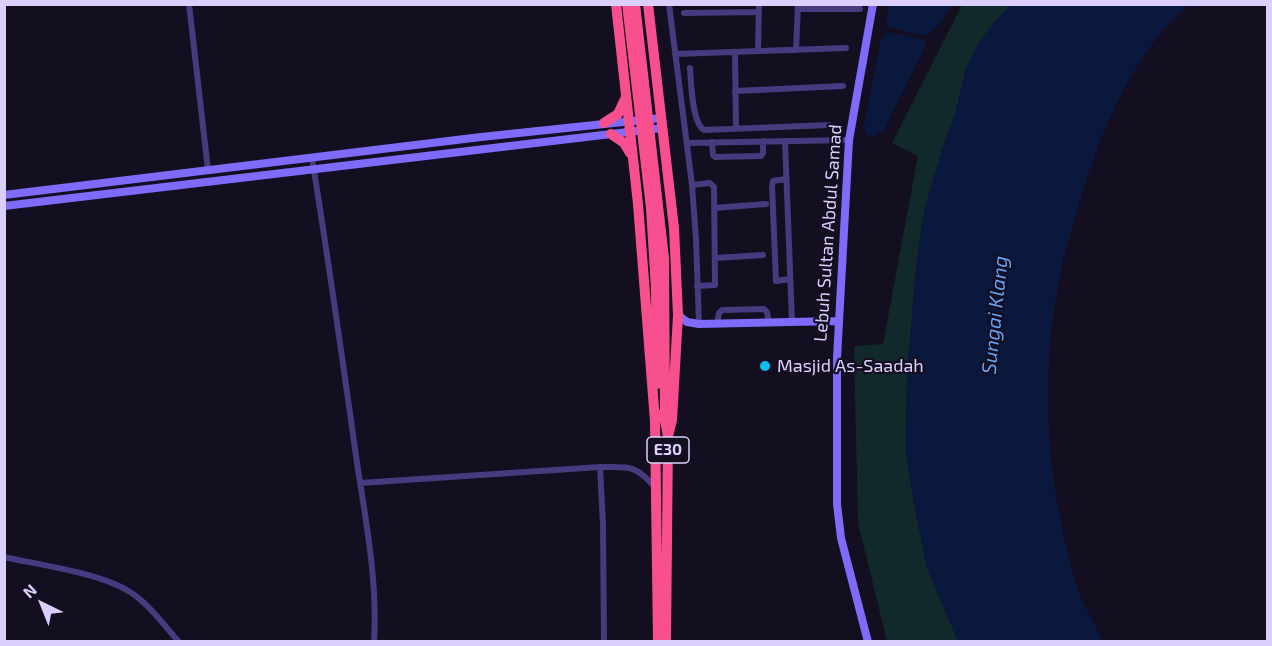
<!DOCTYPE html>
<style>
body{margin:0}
#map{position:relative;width:1272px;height:646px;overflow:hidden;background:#140e21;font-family:"Exo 2",sans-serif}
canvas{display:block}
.frame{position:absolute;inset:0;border:6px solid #dbd0fd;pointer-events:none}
.north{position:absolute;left:12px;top:574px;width:60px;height:60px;-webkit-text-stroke:4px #140e21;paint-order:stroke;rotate:317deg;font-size:16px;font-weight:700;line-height:24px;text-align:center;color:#dbd0fd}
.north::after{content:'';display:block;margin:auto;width:21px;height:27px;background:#dbd0fd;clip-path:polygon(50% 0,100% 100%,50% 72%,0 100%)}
</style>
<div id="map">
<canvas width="1272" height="646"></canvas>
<div class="frame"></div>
<div class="north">N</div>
</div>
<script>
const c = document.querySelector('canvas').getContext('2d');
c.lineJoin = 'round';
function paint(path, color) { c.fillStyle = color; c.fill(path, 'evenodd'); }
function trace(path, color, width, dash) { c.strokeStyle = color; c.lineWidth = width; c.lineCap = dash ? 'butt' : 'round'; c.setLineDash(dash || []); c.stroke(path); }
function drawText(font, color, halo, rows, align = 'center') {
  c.font = font + ' "Exo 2",sans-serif'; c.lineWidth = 4.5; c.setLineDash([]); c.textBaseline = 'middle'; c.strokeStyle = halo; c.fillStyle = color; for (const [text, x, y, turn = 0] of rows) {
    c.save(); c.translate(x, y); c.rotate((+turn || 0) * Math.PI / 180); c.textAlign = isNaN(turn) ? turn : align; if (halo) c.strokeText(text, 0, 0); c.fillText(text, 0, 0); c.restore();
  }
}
paint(new Path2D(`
 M962,5H1011L992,25L976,47L966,69L956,111L942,150L924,212L917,259L907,373L906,453L915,508L927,568L958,641H887L858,523L854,346L883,344L918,156L892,143Z`), '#12292b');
paint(new Path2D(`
 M890,4H952V5C927,44 931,37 888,27L886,23Z
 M1011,5H1190C1140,43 1106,119 1087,178C1079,205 1070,233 1063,261C1041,357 1044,459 1068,553C1071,565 1074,577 1077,588C1084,607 1095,624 1103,641H958L927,568L915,508L906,453L907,373L917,259L924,212L942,150L956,111L966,69L976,47L992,25Z
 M887,32L923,39L926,42L925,47L884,130L874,136L867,135L864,126L881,39Z`), '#0b183d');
trace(new Path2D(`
 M189,4L208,170
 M669,4L692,185L696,239L699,324
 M798,9H860
 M684,13L759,12
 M796,50L798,4
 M758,51L759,4
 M735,52L736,128
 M675,54L846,48
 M690,68C691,83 692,123 704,130L829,125
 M735,91L843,86
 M785,141L792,322
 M712,142L713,155L715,157L761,156L763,153V141
 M687,143L849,140
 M312,158C328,257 342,356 356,456C365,517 378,580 374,642
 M786,179L773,181L772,186L776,281L790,279
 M692,185L710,183L714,187L715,285L697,286
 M714,208L766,204
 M715,258L763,255
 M717,324L719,313L722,310L764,309L767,312L769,323
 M600,467L603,525L604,642
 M360,483L600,467C629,467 634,464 654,486
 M4,557C40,565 101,573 130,592C149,604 164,625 179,642`), '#453b7f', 6);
trace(new Path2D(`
 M4,195L481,137L661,118
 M4,206L662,128
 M678,315L687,322L699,324L837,321
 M868,642L841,538L837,504V358L849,140L873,4`), '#7f6bf9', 8);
trace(new Path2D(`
 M616,4L638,204L655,421
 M648,4L674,228L678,315L672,420L668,436
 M604,123L618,114L625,99
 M611,134L624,143L630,153
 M664,258L665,421L668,436L666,642
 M656,289L657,384
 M657,414L655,421L658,642`), '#f8508e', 10);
trace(new Path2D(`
 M627,4L651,208L656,289
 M635,4L664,258`), '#f8508e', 10);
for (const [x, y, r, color] of [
 [765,366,6,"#09bff0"]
]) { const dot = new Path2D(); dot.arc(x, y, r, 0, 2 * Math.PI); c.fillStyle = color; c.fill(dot); trace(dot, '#140e21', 2); }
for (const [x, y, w] of [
 [668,450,42]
]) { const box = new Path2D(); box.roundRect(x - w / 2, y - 13, w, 26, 4.5); c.fillStyle = '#140e21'; c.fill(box); trace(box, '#dbd0fd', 1.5); }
drawText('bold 16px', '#dbd0fd', null, [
 ["E30",668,450]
]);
drawText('18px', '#dbd0fd', '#140e21', [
 ["Lebuh Sultan Abdul Samad",828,233,-86]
]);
drawText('18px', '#dbd0fd', '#140e21', [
 ["Masjid As-Saadah",777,366]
], 'left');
drawText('italic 20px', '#63a2f9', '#140e21', [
 ["Sungai Klang",995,315,-84]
]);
</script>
